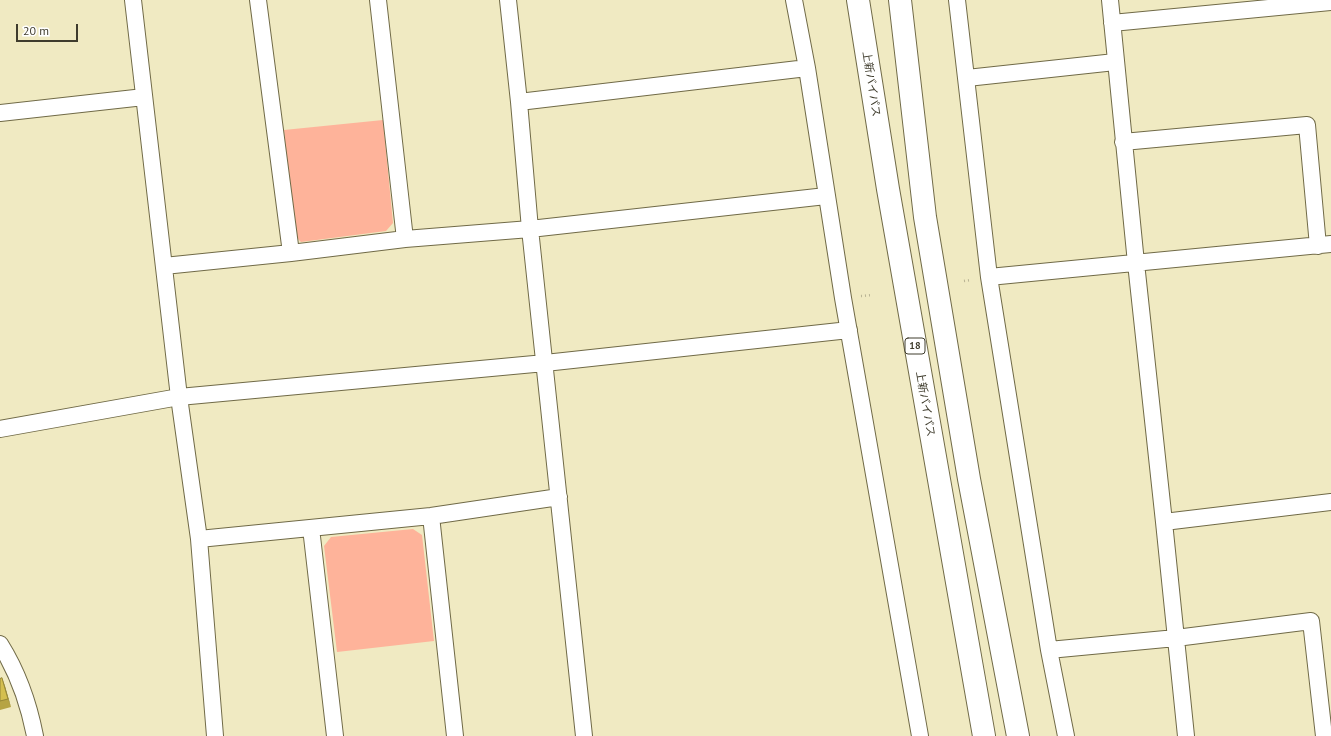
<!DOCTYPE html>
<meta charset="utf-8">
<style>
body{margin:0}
#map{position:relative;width:1331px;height:736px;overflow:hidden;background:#f0eac2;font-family:"PT Sans",sans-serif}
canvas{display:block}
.scale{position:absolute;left:16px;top:24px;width:62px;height:18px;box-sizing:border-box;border:2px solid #3f3c2d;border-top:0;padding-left:5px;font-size:12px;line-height:14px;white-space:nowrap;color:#3f3c2d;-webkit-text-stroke:3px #fff;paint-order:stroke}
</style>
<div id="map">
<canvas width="1331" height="736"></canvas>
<div class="scale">20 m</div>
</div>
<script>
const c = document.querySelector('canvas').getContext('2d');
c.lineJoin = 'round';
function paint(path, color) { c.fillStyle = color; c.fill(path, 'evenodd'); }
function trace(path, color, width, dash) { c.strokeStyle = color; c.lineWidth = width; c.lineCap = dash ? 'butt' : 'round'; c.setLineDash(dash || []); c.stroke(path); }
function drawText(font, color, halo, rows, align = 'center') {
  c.font = font + ' "PT Sans","Noto Sans JP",sans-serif'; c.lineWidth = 4; c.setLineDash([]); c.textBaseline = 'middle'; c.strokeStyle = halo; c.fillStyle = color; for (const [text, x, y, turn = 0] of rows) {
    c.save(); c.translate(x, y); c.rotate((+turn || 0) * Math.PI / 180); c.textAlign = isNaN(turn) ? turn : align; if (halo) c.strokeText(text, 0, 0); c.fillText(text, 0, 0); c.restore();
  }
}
paint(new Path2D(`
 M383,120L393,223L386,231L301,242L294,235L284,130Z
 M413,529L422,535L434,641L337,652L324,546L331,537Z`), '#feb39a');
const minor = new Path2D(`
 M133,0L179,397L199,539L215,736
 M258,0L291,253
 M378,0L405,239
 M508,0L519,102L530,229L584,736
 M794,0L807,68L843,298L920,736
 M957,0L989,277
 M1110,0L1136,263L1164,522L1331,502
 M1112,23L1331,2
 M967,78L1115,62
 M519,102L807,68
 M0,113L144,97
 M1123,142L1307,125L1318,246
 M164,266L291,253L405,239L530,229L826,196
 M0,429L179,397L545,363L849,330
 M431,516L455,736
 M1164,522L1186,736
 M311,528L335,736
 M199,539L431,516L559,497
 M0,644C17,671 29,705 35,736
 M1049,650L1176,638L1311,621L1324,736
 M1066,736L1049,650L989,277L1331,244`);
const trunk = new Path2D(`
 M858,0L888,189L984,736
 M900,0L925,217L969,479L1018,736`);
trace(minor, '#706a47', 18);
trace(trunk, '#706a47', 24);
trace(new Path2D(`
 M964,281L971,280
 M861,296L872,295`), '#b9b494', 2.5, [1, 3]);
trace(minor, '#fff', 16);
trace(trunk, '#fff', 22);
paint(new Path2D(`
 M2,678L11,707L0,710V679Z`), '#b6a444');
paint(new Path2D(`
 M2,678L5,686L11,707L8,699Z`), '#948637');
const building = new Path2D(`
 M2,678L8,699L0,701V679Z`);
paint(building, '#d4bf4f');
trace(building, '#948637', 1);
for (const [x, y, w] of [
 [915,346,20]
]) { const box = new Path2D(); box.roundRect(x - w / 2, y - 8, w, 16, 3); c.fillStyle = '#fff'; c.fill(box); trace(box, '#3f3c2d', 1); }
drawText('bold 10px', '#3f3c2d', null, [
 ["18",915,346]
]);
drawText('11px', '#3f3c2d', '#fff', [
 ["上新バイパス",871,84,81],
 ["上新バイパス",925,404,80]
]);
</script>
